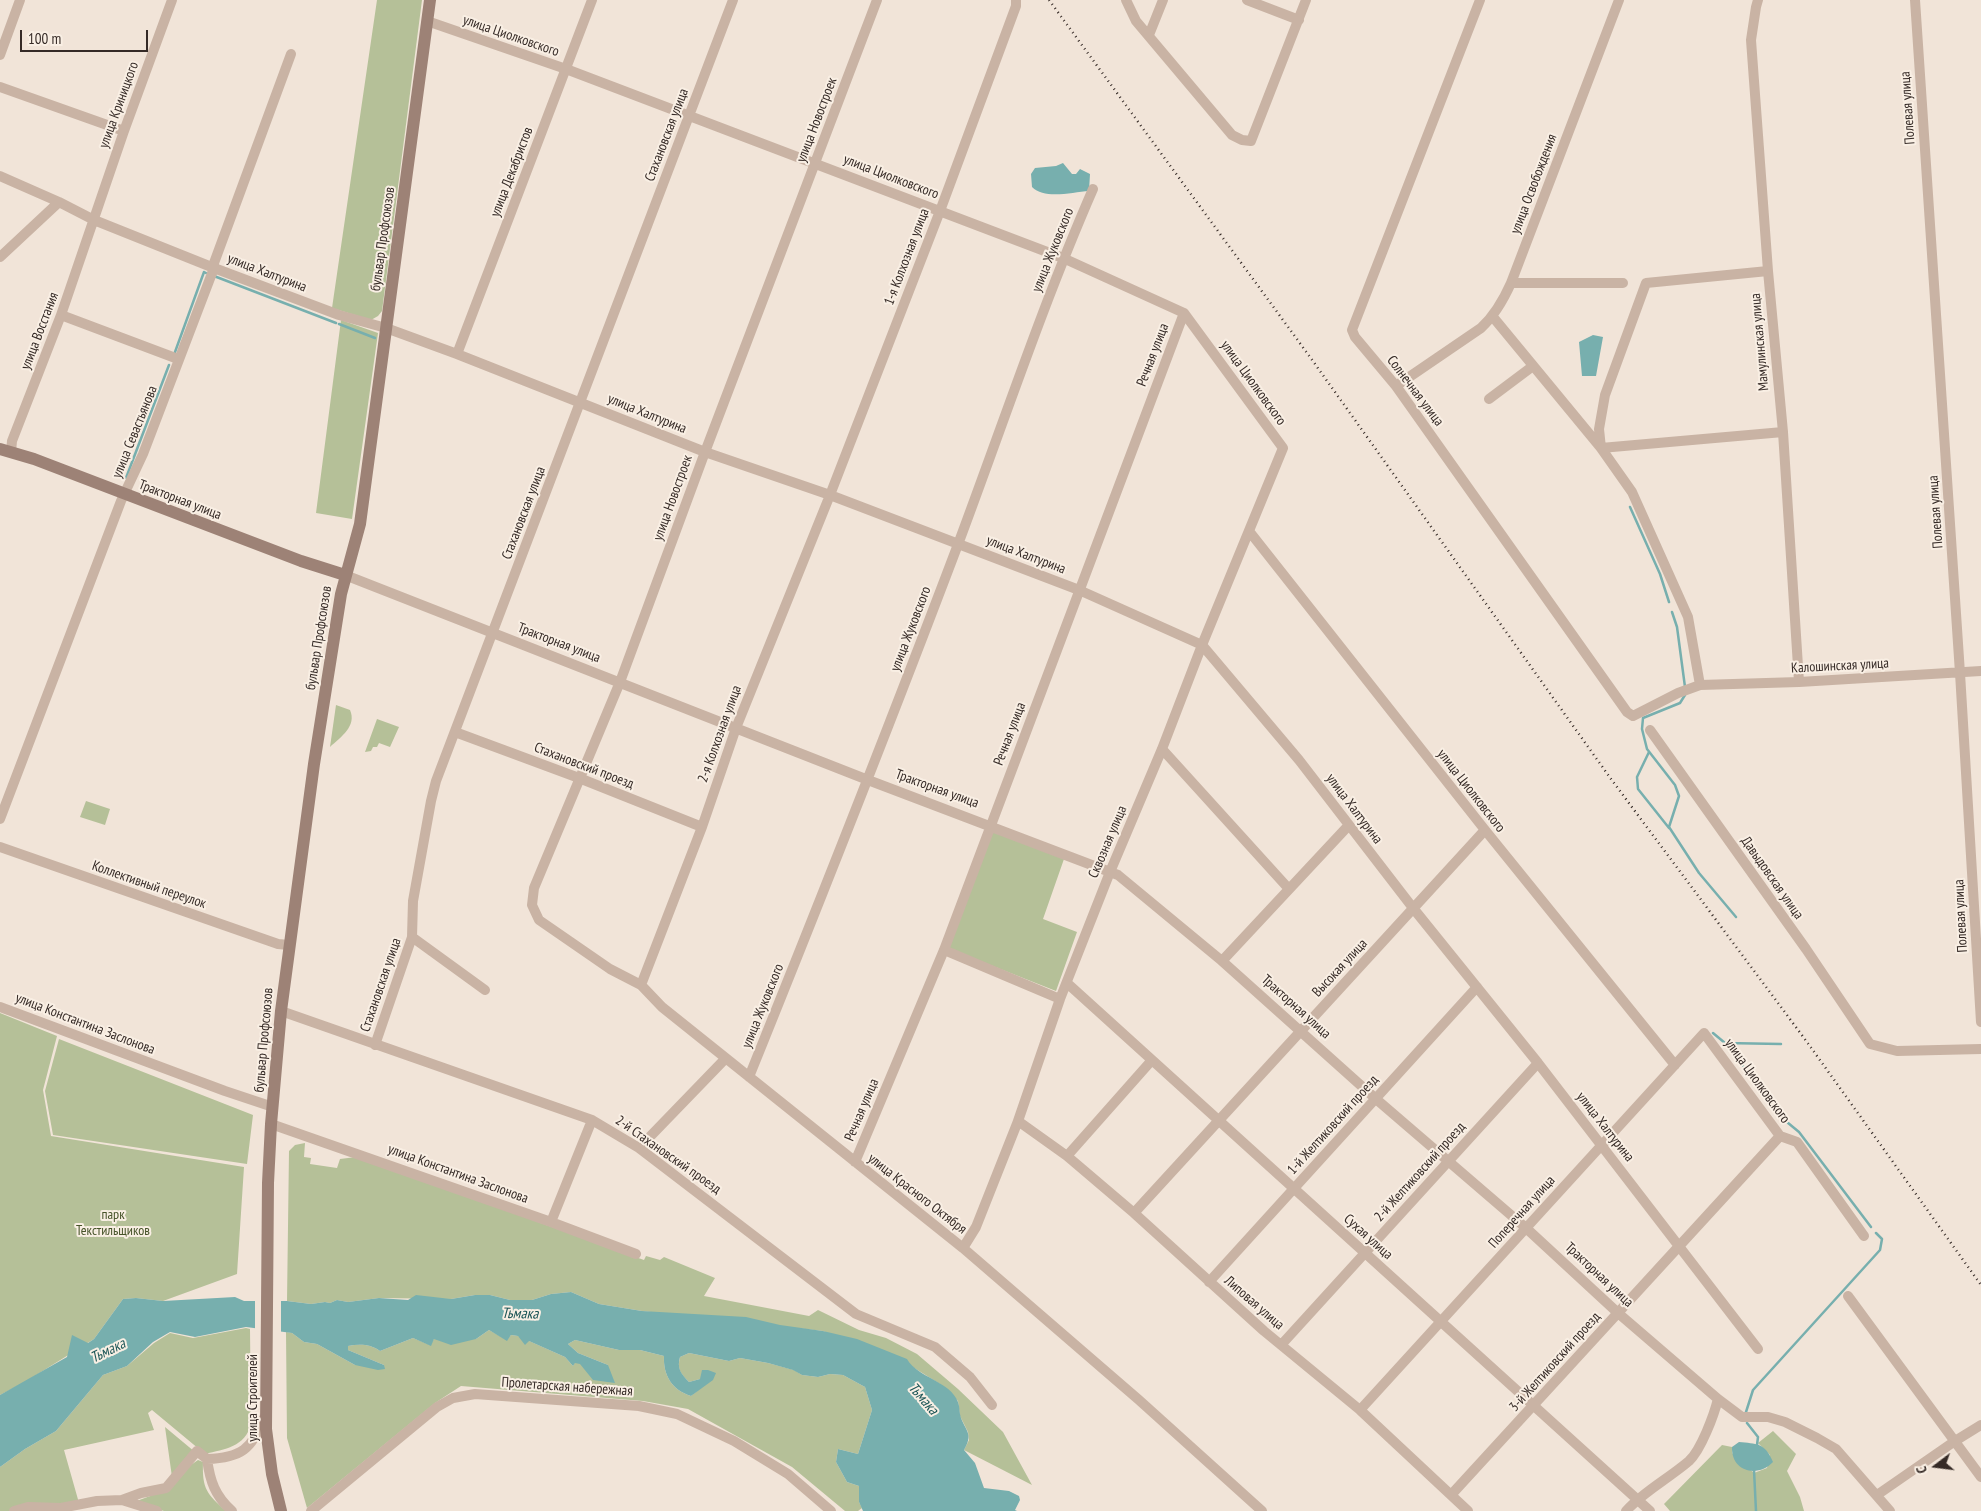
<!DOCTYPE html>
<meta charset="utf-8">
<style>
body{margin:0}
#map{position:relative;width:1981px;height:1511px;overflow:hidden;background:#f1e4d8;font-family:"PT Sans Narrow",sans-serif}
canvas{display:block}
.north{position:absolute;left:1911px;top:1441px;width:50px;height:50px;-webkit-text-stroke:4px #f9efe4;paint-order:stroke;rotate:255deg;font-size:14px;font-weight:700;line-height:20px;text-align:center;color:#352a26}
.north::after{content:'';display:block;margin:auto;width:18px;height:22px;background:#352a26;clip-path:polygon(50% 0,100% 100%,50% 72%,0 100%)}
.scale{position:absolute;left:20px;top:30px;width:128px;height:22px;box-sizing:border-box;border:2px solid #352a26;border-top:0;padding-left:6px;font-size:15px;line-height:18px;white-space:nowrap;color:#352a26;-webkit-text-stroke:4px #f9efe4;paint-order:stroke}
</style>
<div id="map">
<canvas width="1981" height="1511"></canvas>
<div class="north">С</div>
<div class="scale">100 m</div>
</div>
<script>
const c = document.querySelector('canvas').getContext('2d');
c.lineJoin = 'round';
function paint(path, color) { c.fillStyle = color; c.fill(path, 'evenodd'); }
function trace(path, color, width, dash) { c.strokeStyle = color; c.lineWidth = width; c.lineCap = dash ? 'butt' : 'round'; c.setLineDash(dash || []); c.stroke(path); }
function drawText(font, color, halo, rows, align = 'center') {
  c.font = font + ' "PT Sans Narrow",sans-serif'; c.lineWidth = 4; c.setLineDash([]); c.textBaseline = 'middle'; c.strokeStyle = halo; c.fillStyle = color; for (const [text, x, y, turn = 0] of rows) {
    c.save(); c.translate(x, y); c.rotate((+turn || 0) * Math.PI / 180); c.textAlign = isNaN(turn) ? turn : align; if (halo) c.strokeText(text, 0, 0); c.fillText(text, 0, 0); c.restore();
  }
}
paint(new Path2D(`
 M377,0H422L382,311L378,316L371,320L332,308Z
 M341,320L378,333L352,519L316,513Z
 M336,705L350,710C357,726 341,737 330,747Z
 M377,719L399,727L390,747L379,743L377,747H373L371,751L365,752Z
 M86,801L110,809L105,825L80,817Z
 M991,831L1064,859L1043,919L1077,932L1056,991L947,948Z
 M0,1013L57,1036L43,1090L51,1136L244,1167L237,1274L163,1301L136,1298L123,1299L94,1339L25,1382L0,1395Z
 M59,1039L253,1115L247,1164L53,1135L45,1091Z
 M305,1143L304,1157L311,1158L310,1164L337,1168L340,1159L356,1157L644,1260L646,1256L660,1260L664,1257L715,1278L704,1296L809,1316L818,1310L859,1330L886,1338L917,1354L958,1389L1003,1432L1032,1485L964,1450L969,1440L968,1432L960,1416L958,1401L940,1384L911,1366L823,1331L642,1311L599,1304L571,1292L551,1294L532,1300H510L490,1295H475L451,1299L379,1298L348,1302L337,1300L330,1303L325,1302L311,1304L287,1301L289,1151L295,1145Z
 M246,1328L250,1329L251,1424C245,1447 225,1449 205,1454L152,1410L148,1413L154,1430L64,1450L79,1503L14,1511H0V1467L25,1449L56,1431L103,1375L127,1366L154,1343L170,1333L193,1338Z
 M489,1330L507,1340L511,1335L518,1336L565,1357L573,1366L575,1362L608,1365L578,1353L568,1344L575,1340L619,1350H640L664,1356C663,1375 672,1390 691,1396L697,1391L700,1379L689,1382C680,1373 677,1369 680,1357L689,1353L729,1361L740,1358L768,1363L794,1370L802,1375L818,1377L830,1374L843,1375L865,1387L872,1410L858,1454L838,1449L836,1462L847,1482L859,1486V1502L862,1508L858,1511H845L792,1467L688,1409L643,1401L461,1386L435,1403L307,1508L287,1438L286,1332L292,1333L304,1342L317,1344L355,1365H384L348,1350V1346C360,1344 370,1344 380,1351L413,1338L430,1345L434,1339H476Z
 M165,1427L195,1452L172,1477Z
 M1773,1431L1796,1454L1787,1471L1800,1497L1804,1511H1670L1664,1504L1722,1445L1732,1447V1453L1754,1473L1767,1468L1770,1455L1758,1443Z
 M198,1460L203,1462C202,1489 207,1494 226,1511H164L134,1502L169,1489L188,1467Z`), '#b5c098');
paint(new Path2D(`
 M1063,163L1072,174H1076L1080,169L1090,174L1089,191C1072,192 1045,200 1032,187L1031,174L1035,168L1056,166Z
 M1593,335L1603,337L1596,376H1582L1579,342Z
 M571,1292L599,1304L642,1311L746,1317L780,1325L823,1331L857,1339L907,1359C918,1378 950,1381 958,1402C960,1407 959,1413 961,1418C967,1433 973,1434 964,1450L975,1463L984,1488L1009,1491L1019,1496L1020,1500L1015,1510L1017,1511H863L859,1502V1486L847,1482L836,1462L838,1449L858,1454L872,1410L865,1387L843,1375L830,1374L818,1377L802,1375L793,1370L768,1363L740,1358L729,1361L689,1353L680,1357C677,1368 680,1373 689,1382L700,1379L702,1370H708L716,1373L713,1380L691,1396C672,1390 663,1375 664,1356L640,1350H619L575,1340L568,1344L578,1353L608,1365L615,1383L593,1380L580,1364L575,1363L573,1366L565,1357L529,1341L525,1345L518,1336L511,1335L507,1341L489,1330L476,1339L451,1345L434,1339L431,1346L413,1338L380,1351C370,1344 360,1344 348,1346V1350L384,1365L385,1369L378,1370L355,1365L317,1344L304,1342L292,1333L246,1327L195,1337L170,1332L153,1342L127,1366L103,1375L56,1431L25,1449L0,1467V1395L67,1357L72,1335L88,1343L94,1339L123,1299L136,1298L163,1301L235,1297L244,1301H287L311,1304L325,1302L330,1303L337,1300L348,1302L379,1298L408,1300L416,1295L451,1299L475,1295H490L510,1300H532L551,1294Z
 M1739,1442C1756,1444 1765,1442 1773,1462C1758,1478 1731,1472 1732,1447Z`), '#77afae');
paint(new Path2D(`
 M255,1299H281V1334L255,1331Z`), '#f1e4d8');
trace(new Path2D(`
 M214,276L336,323
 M339,324L375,338
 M175,352L204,272L206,273
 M126,478L169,365
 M1630,507L1660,574L1669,602
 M1672,612L1677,627L1685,687
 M1685,695L1680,703L1643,718L1642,729L1647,749L1675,785L1679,796L1669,827L1699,873L1736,917
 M1649,752L1637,777L1638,789L1669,828
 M1713,1033L1725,1043L1781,1044
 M1736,1056L1776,1113L1799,1132L1871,1227
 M1746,1412L1753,1390L1880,1250L1882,1239L1876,1233
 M1747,1423L1758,1437L1757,1445
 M1754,1470L1756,1511`), '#77afae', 2.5);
trace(new Path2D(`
 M877,0L705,452L620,682L534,888L532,905L539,920L610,969L641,985L662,1007L963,1248L1139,1400L1262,1511
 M1126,0L1136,21L1232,135L1242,140L1251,141L1306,0
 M1247,0L1299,20
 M1480,0L1352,330L1355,337L1396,386L1627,712L1633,716L1678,693L1700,685L1799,682L1981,671
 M1758,0L1756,7L1751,40L1768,271L1783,432L1799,682
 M1915,0L1960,673L1981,1022
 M427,21L566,69L1063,258L1184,313L1283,448L1202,645L1162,749L1110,872L1060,999L1018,1121L976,1227L963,1248
 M1149,35L1163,0
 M0,55L20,0
 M0,87L124,131
 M0,176L59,202L94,220L214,268L339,315L386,328L457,354L705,452L830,495L1079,590L1202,645L1299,760L1413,908L1538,1063L1758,1349
 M0,257L59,202
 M1768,271L1646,283L1605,395L1599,429L1601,448L1783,432
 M1511,283H1623
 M61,315L178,359
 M1493,317L1601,448L1632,492L1688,617L1700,685
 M457,354L592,0
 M1396,386L1481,328C1495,315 1503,301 1511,283L1619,0
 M1489,399L1533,366
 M11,452L12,441L61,315L124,131L172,0
 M1249,531L1485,830L1675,1065
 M345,575L868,780L1118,875L1222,961L1376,1099L1526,1228L1618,1313L1718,1399L1742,1417H1768L1785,1422L1817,1438L1836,1449L1890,1511
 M1650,730L1806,949L1870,1044L1897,1051L1981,1049
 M455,732L579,778L702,827
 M1162,749L1289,889
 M0,819L121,501L143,454L214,268V263L291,54
 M0,847L278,944L289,945
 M412,937L485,990
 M944,950L1060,999
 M1222,961L1349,825
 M1067,983L1650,1511
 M641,985L702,827L736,728L830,495L940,211L1016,6V0
 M0,1007L225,1091L273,1107
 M281,1011L592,1120L639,1148L856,1314L935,1347L970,1377L992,1405
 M375,1045L412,937L413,901L431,801L436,781L733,0
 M749,1077C820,901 890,724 957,547C1002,427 1042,306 1093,189
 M1018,1121L1067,1156L1134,1213L1264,1331L1360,1410L1468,1511
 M271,1124L551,1222L636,1254
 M639,1148L726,1058
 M1067,1156L1152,1060
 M855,1162L944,950L1184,313
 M1134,1213L1485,830
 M551,1222L592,1120
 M1209,1282L1477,987
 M1848,1296L1981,1477
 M1282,1344L1538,1063
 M1360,1410L1704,1033L1780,1136L1797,1142L1864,1236
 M207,1459C210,1481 215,1496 232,1511
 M1451,1495L1780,1136
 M1877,1495L1955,1441L1981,1425
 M122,1500L141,1493L166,1488L197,1451L207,1459C241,1458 252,1449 264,1418
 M14,1511L28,1507L61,1508L97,1501L122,1500L157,1511
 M311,1511L437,1407L453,1398L475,1394L639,1406L677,1414L734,1441L788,1474L831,1511
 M1626,1511C1644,1491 1668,1479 1689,1461C1701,1450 1714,1415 1718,1399`), '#c9b3a4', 10);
trace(new Path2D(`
 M0,449L34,459L301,561L345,575
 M281,1511L272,1474L266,1429L268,1183L271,1124L281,1011L314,764L341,594L360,524L430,0`), '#9d8276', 12);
trace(new Path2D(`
 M1049,0L1310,357L1611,779L1807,1042L1981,1285`), '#352a26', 2.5, [1, 4]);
drawText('14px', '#352a26', '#f9efe4', [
 ["улица Циолковского",511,36,19],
 ["улица Криницкого",119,105,-70],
 ["Полевая улица",1908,108,-94],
 ["улица Новостроек",817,120,-69],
 ["Стахановская улица",667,135,-69],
 ["улица Декабристов",512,172,-69],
 ["улица Циолковского",891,177,21],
 ["улица Освобождения",1534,184,-69],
 ["бульвар Профсоюзов",383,239,-82],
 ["улица Жуковского",1053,250,-68],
 ["1-я Колхозная улица",907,257,-69],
 ["улица Халтурина",267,273,21],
 ["улица Восстания",40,331,-69],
 ["Мамулинская улица",1760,342,-95],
 ["Речная улица",1153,355,-69],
 ["улица Циолковского",1253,383,54],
 ["Солнечная улица",1415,391,53],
 ["улица Халтурина",647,414,22],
 ["улица Севастьянова",135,432,-68],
 ["улица Новостроек",673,498,-70],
 ["Тракторная улица",180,500,21],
 ["Полевая улица",1936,512,-94],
 ["Стахановская улица",524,513,-69],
 ["улица Халтурина",1026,555,21],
 ["улица Жуковского",911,629,-69],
 ["бульвар Профсоюзов",319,638,-81],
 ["Тракторная улица",559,643,21],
 ["Калошинская улица",1840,666,-3],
 ["2-я Колхозная улица",720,734,-70],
 ["Речная улица",1010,734,-69],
 ["Стахановский проезд",584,766,21],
 ["Тракторная улица",937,789,20],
 ["улица Циолковского",1471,791,52],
 ["улица Халтурина",1354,809,53],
 ["Сквозная улица",1108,842,-67],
 ["Давыдовская улица",1772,878,55],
 ["Коллективный переулок",149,885,19],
 ["Полевая улица",1961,916,-93],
 ["Высокая улица",1340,968,-47],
 ["Стахановская улица",381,985,-71],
 ["улица Жуковского",763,1006,-68],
 ["Тракторная улица",1296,1007,42],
 ["улица Константина Заслонова",85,1024,21],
 ["бульвар Профсоюзов",264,1040,-85],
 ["улица Циолковского",1757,1081,54],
 ["Речная улица",862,1110,-67],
 ["1-й Желтиковский проезд",1333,1125,-48],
 ["улица Халтурина",1605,1127,52],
 ["2-й Стахановский проезд",668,1155,35],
 ["2-й Желтиковский проезд",1420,1172,-48],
 ["улица Константина Заслонова",458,1174,20],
 ["улица Красного Октября",917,1194,38],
 ["Поперечная улица",1522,1212,-48],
 ["Сухая улица",1368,1237,42],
 ["Тракторная улица",1599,1275,43],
 ["Липовая улица",1254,1303,41],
 ["3-й Желтиковский проезд",1555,1362,-48],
 ["Пролетарская набережная",567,1387,4],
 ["улица Строителей",253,1398,-90]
]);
drawText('14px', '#465329', '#f9efe4', [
 ["парк",113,1215],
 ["Текстильщиков",113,1231]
]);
drawText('italic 15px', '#1b5556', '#f9efe4', [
 ["Тьмака",520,1314,1],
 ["Тьмака",108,1351,-26],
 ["Тьмака",923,1399,49]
]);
</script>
